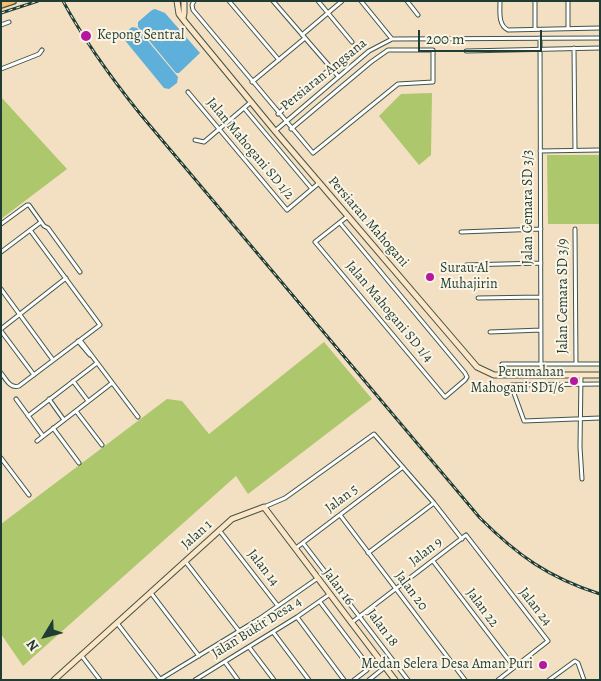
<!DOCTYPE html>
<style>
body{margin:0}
#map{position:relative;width:601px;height:681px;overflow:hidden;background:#f3dfc1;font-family:Alegreya,serif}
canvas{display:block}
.frame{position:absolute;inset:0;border:2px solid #1f3d34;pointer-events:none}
.north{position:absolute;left:20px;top:611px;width:50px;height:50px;-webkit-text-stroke:4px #fcf5e5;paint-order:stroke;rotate:233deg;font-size:14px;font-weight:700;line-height:20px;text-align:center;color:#1f3d34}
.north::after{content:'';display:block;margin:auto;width:18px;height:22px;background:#1f3d34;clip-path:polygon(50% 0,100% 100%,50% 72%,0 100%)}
.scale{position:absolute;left:418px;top:30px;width:124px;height:22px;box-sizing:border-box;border:2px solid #1f3d34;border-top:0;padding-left:6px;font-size:15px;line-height:18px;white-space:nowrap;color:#1f3d34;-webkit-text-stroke:4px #fcf5e5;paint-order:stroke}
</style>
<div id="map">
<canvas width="601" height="681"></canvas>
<div class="frame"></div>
<div class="north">N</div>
<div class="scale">200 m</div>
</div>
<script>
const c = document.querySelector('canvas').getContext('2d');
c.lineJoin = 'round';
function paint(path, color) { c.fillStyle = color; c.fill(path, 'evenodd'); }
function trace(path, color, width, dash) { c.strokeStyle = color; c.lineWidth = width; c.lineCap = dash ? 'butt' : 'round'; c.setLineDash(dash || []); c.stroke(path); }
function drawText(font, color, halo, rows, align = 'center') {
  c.font = font + ' Alegreya,serif'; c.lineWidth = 4; c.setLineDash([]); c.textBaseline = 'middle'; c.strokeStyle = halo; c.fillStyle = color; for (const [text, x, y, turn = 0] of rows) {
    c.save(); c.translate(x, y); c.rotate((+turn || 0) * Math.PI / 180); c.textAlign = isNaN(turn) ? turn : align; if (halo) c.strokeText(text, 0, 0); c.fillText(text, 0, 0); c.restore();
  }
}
paint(new Path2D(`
 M432,93L431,155L419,165L379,116L401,94Z
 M1,97L67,169L1,219Z
 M547,155H600V224H548Z
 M324,342L372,399L248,494L236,476L23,666L1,634V524L167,399L182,401L209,434Z`), '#adc76d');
paint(new Path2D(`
 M155,9L165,13L200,53L179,73H176L138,27V22L152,10Z
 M132,27L137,28L178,77L177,83L169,89L164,88L123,38L124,34Z`), '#5eafd9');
const street = new Path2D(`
 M194,1L192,5L193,10L313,153L398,84L433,82V50H388L371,62L291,129
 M229,1L279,60
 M273,1L338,76
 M318,1L352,42
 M361,1L392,39
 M407,1L418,15
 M500,1C500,12 498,25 508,30L600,28
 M535,1V29
 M1,25L9,22
 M568,28V1
 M302,35L342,1
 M540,38L541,375
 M574,48L575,150
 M466,51L600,48
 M1,69L39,54L42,50
 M252,82L305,38
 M188,92L287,210L319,183
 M244,108L312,189
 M278,114L331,68
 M275,131L369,51L392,39L600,38
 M195,140L204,142L251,102
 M540,151L600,150
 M340,223L465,373L467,377L465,380L445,397L315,242L348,216
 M1,224L27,205H29L44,226L48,228L80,272
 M575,229L576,364
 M461,232L541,229
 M1,252L41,222
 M466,265L541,263
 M1,289L53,360
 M478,298L541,297
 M1,329L66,278
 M1,331L34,375
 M490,332L541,330
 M80,340L138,417
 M78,341L90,355
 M502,364H600
 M1,373C6,379 10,389 19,386L100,325L30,230
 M581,375L580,447L582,479
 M73,381L88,401
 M600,384L511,385L524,421L600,418
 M16,399L43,436
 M49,399L64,420
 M76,411L102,445
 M28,416L97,363
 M53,428L79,463
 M37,441L112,383
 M1,458L29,495
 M264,507L285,498L374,434L434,503L462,539
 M340,515L465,680
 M219,530L278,606
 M303,543L408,680
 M296,548L403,467
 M368,553L434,503
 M185,561L239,631
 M433,561L514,667
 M151,593L199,656
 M320,602L367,664V670L354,680
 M297,617L344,680
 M117,623L160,679
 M351,623L466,535L548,641L498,680
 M273,632L309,680
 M249,647L274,680
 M81,655L100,680
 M225,662L238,680
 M159,680L259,619L318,578
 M195,680L297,617L330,594
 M369,680L385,667
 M549,680L575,661L578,663L584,680`);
const secondary = new Path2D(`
 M177,1L179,14L186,23L275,131L477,367L494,375H600
 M183,18L184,13V1
 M54,680L232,519L264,507L395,680`);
const primary = new Path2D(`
 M1,5L13,1`);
trace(street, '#3f5549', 5);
trace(secondary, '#3f5549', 7);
trace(primary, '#3f5549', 8);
trace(street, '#fff', 3);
trace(secondary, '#fde5c5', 5);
trace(primary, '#fabe6d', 5.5);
const rail = new Path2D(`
 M63,1C85,42 112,79 141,115L480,518C517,555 549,578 600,594
 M1,13L38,1`);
trace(rail, '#1f3d34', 3);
trace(rail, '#fcf5e5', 1, [4]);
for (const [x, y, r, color] of [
 [86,36,6,"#b5179e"],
 [430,277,5,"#b5179e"],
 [574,381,5,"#b5179e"],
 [543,665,5,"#b5179e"]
]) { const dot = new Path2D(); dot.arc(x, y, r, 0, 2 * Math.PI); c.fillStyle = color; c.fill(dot); trace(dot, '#fcf5e5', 2); }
drawText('14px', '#1f3d34', '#fcf5e5', [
 ["Kepong Sentral",97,36],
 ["Surau Al",440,269],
 ["Muhajirin",440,285],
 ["Perumahan",564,373,"right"],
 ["Mahogani SD1/6",564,389,"right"],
 ["Medan Selera Desa Aman Puri",533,665,"right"]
], 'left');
drawText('14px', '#1f3d34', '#fcf5e5', [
 ["Persiaran Angsana",324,75,-39],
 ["Jalan Mahogani SD 1/2",250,149,50],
 ["Jalan Cemara SD 3/3",529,207,-90],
 ["Persiaran Mahogani",368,222,49],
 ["Jalan Cemara SD 3/9",564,296,-90],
 ["Jalan Mahogani SD 1/4",389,312,50],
 ["Jalan 5",342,499,-37],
 ["Jalan 1",197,535,-42],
 ["Jalan 9",426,552,-37],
 ["Jalan 14",263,568,52],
 ["Jalan 16",338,587,53],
 ["Jalan 20",411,591,53],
 ["Jalan 24",535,607,52],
 ["Jalan 22",482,608,53],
 ["Jalan Bukit Desa 4",257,628,-32],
 ["Jalan 18",382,628,53]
]);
</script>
